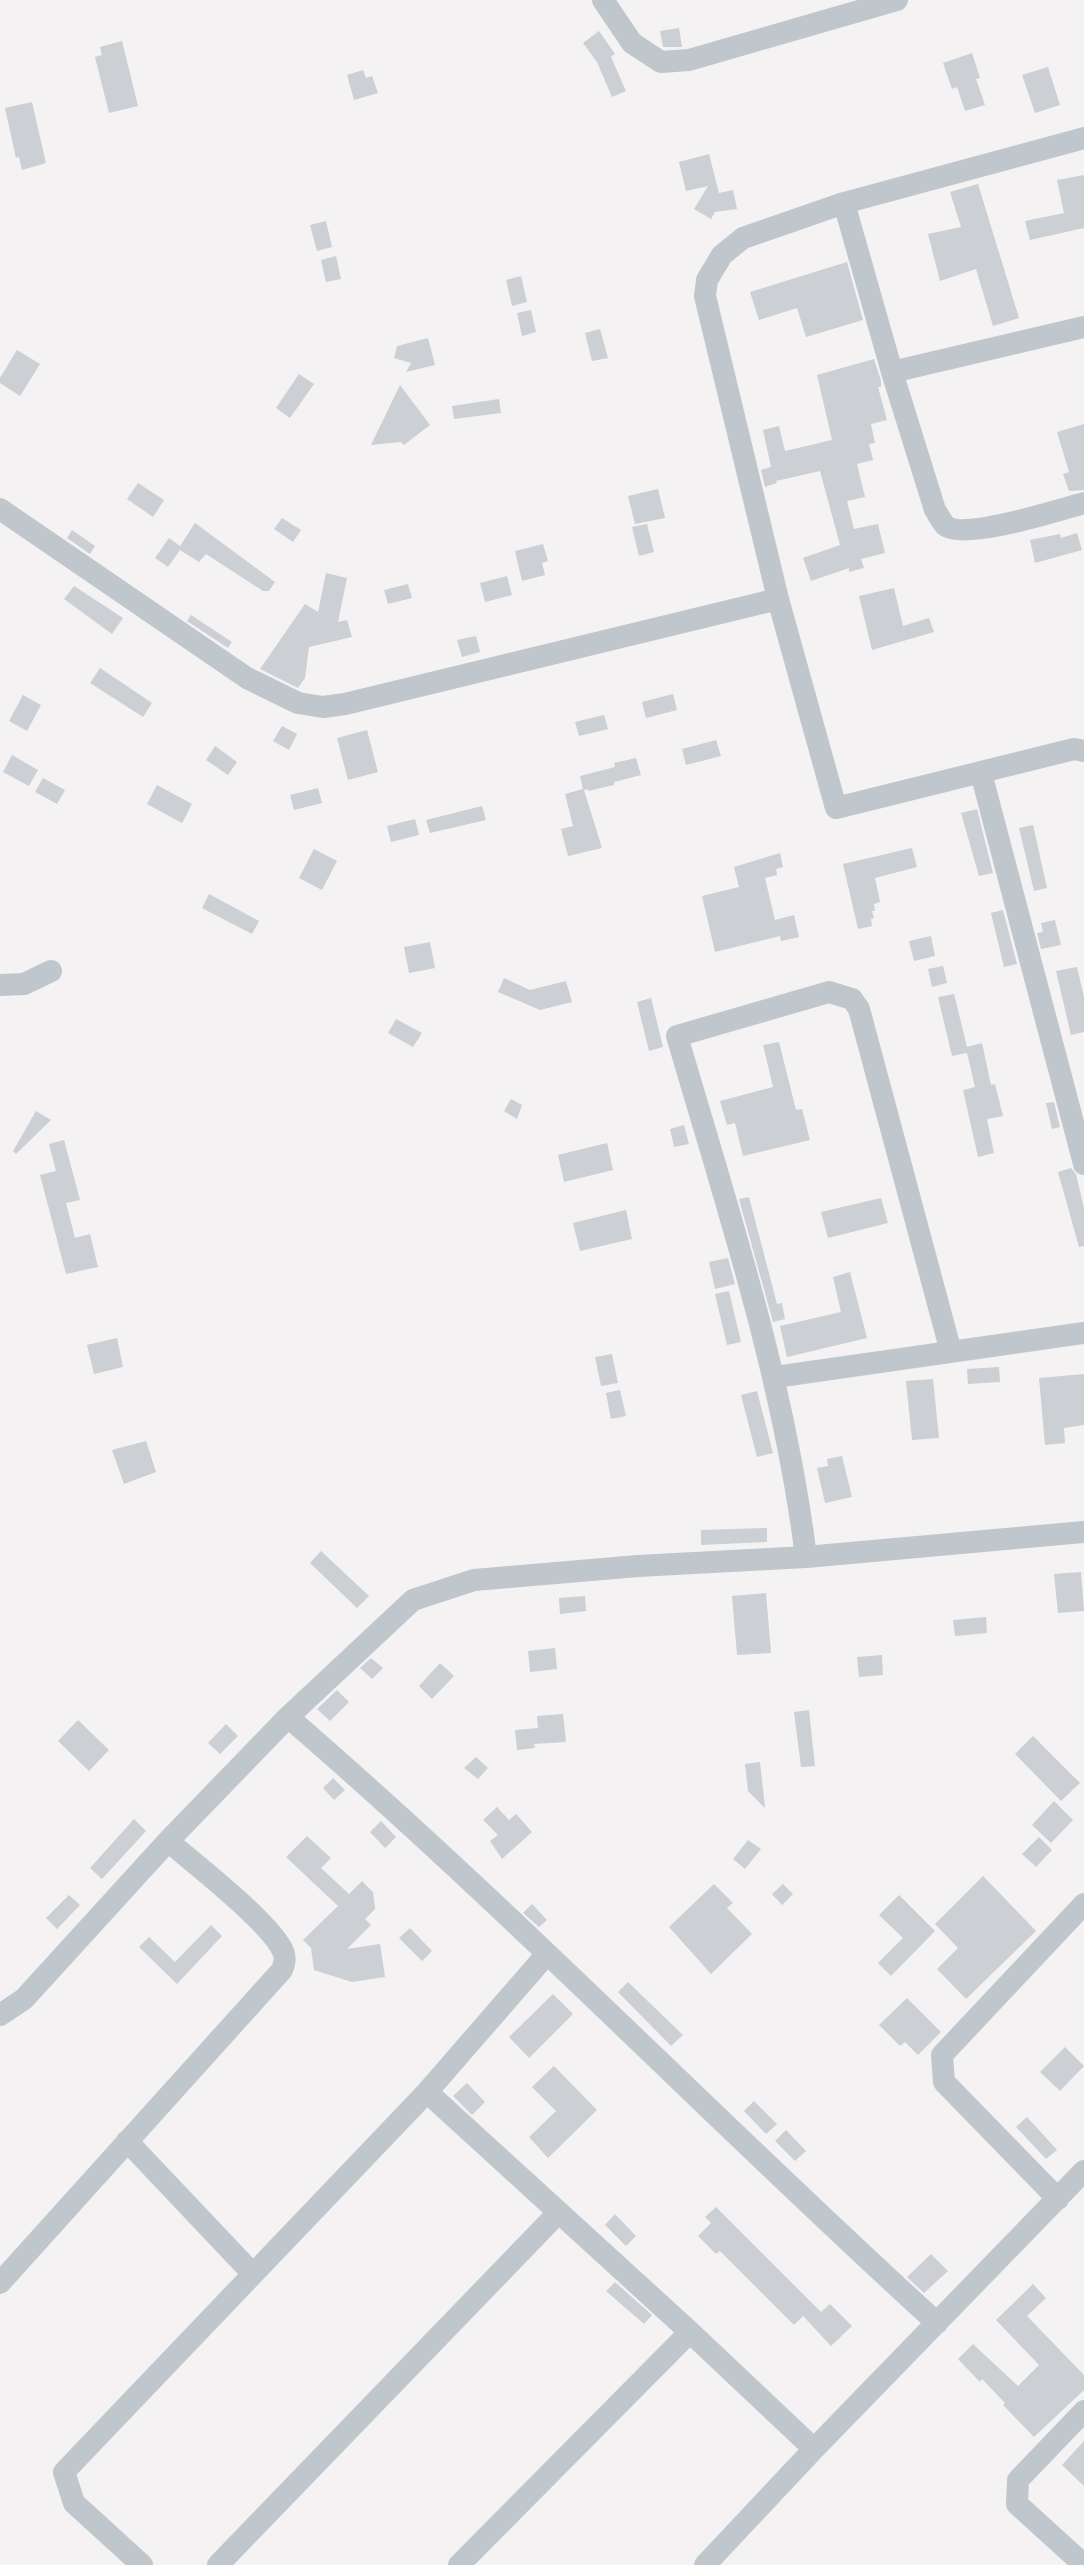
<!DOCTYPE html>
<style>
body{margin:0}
canvas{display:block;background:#f4f2f2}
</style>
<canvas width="1084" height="2565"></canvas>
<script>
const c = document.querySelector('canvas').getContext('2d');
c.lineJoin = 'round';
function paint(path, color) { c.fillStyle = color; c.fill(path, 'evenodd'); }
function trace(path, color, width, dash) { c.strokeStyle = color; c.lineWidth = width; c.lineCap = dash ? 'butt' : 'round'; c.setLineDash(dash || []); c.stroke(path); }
paint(new Path2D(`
 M679,28L682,47H663L660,31Z
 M599,31L615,54L611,57L626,91L612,97L597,62L583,43Z
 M122,41L138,106L109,113L95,57L102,55L100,47Z
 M972,53L980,78L976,79L985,105L965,111L957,87L952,89L943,63Z
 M1048,67L1060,105L1035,113L1022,75Z
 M363,70L366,78L372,76L378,93L354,100L347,75Z
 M32,102L46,163L22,170L19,157L16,158L5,108Z
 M709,154L719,193L733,190L737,209L715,212L711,219L694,209L708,186L686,191L679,162Z
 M1084,175V228L1030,240L1025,221L1064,213L1057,180Z
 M978,184L1019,318L993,326L976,269L940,281L928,234L961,227L950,192Z
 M326,221L332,247L317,251L310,225Z
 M336,256L341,279L326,282L321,260Z
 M847,262L863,320L806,337L797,308L759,320L750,292Z
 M521,276L527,302L512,306L506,280Z
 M531,310L536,332L522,336L517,313Z
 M600,329L608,358L592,361L585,333Z
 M428,338L435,365L406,372L411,363L394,358L397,346Z
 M17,350L40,364L20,396L0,383V378Z
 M874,359L881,381V387H878L887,420L871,424L875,443L869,444L873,460L857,464L865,497L847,501L854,529L878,524L885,553L861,559L864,568L849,572V568L811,581L803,558L840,545L820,471L776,481L777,483L765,487L761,470L771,467L763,430L779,426L785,451L832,440L817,375Z
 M299,374L314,384L290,418L276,408Z
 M400,385L430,425L404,445L401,442L371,445Z
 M499,399L501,413L454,419L452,406Z
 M1084,424V490L1069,491L1063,474L1069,472L1057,432Z
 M138,483L164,500L153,517L127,499Z
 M658,489L665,518L635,524L628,496Z
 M282,518L301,530L293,542L274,529Z
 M195,523L275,582L269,591H263L206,554L199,562L180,550L168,567L155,558L169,538L180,546Z
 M647,524L654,552L639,556L632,527Z
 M72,530L95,546L90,554L67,538Z
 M1077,533L1082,550L1035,563L1030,540L1060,534L1061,538Z
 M543,544L548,561L542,563L545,575L522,581L515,551Z
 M326,573L347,578L338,622L347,620L352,637L309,647L305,678L298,688L260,669L305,604L318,612Z
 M507,576L512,595L485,602L480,583Z
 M408,584L412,598L388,604L384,590Z
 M74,586L123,618L112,634L64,599Z
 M894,588L903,626L929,618L934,632L872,650L859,596Z
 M191,615L232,642L228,648L187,621Z
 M476,636L480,652L462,657L457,640Z
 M100,668L152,703L143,717L90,683Z
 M673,694L677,710L646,718L642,702Z
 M23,695L41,705L27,731L9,721Z
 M604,715L608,729L579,736L575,722Z
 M282,726L297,734L289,750L273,741Z
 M367,730L378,772L348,780L337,738Z
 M716,740L721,756L686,765L682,749Z
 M215,746L237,762L228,775L206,760Z
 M12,755L38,770L29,786L3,772Z
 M636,758L641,775L614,782V785L588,791V789L584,790L602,848L568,856L561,829L573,826L565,794L583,789L580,776L615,767L614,763Z
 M43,778L65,790L57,804L35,792Z
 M157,785L192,804L182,823L147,804Z
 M318,788L322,803L294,810L290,795Z
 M482,806L486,820L430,833L426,820Z
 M977,809L993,873L979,876L961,813Z
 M415,819L419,835L391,842L387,826Z
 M1033,825L1047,888L1034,891L1019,828Z
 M912,848L917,867L875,878L880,902L874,904L875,911H872L874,918L871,919L872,926L858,929L843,864Z
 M314,849L337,861L322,890L299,878Z
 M780,853L783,867L776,869L777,875L765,878L775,920L794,915L799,937L781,941L780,936L715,952L702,896L739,887L734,867Z
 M209,894L259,921L252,934L202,908Z
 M1003,910L1017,964L1004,967L991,913Z
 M1055,920L1061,945L1041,949L1037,933L1043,932L1041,923Z
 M931,936L935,956L914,961L909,941Z
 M430,942L435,968L409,973L404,947Z
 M943,966L947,983L932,987L928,969Z
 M1077,967L1084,997V1032L1071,1035L1056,971Z
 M504,978L530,990L566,981L572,1002L540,1010L498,992Z
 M954,994L967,1047L982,1043L991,1085L995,1084L1003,1116L987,1119L994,1153L978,1157L963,1090L975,1087L967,1053L952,1056L938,997Z
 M651,998L663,1047L649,1051L637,1002Z
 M396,1019L422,1033L413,1047L388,1033Z
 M779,1042L796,1110L802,1109L810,1140L743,1156L735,1123L727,1125L720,1101L773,1087L763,1045Z
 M511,1099L522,1105L517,1119L504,1111Z
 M1054,1102L1060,1127L1052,1129L1046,1103Z
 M36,1111L51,1120L16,1154L13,1151Z
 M684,1125L689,1144L674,1147L670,1129Z
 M64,1140L80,1200L66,1203L75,1238L90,1234L98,1267L66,1274L40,1175L56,1171L49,1144Z
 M607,1143L613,1170L564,1182L558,1155Z
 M1071,1168L1076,1174L1084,1208V1246L1079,1247L1058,1172Z
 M749,1197L777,1304L782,1303L785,1319L773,1322L739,1199Z
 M881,1198L888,1223L828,1238L821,1212Z
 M626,1210L632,1239L580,1251L573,1223Z
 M728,1258L735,1284L715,1289L709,1262Z
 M850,1272L867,1338L787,1357L780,1326L841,1312L833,1277Z
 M729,1291L741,1342L727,1345L715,1294Z
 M117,1338L123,1367L94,1374L87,1345Z
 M612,1354L618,1383L601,1386L595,1357Z
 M999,1367L1000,1382L968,1384L967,1369Z
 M1084,1374V1425L1064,1428L1065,1443L1045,1445L1039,1378Z
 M933,1379L939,1438L912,1440L906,1381Z
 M620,1390L626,1416L611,1419L606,1393Z
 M757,1391L773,1453L757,1457L741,1395Z
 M146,1441L156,1472L124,1484L112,1450Z
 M842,1456L852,1497L825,1503L817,1468L828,1466L827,1459Z
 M767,1528V1542L701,1545V1530Z
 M321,1551L369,1596L357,1608L310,1563Z
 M1081,1572L1084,1611L1058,1613L1054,1574Z
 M766,1593L771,1653L737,1655L732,1596Z
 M585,1596L586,1611L560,1614L559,1598Z
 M986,1617L987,1633L955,1636L953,1620Z
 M555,1648L557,1669L530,1672L528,1651Z
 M882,1655L883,1675L859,1677L857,1657Z
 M371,1658L383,1668L372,1679L360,1668Z
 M440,1663L454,1676L432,1699L419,1686Z
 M337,1690L349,1702L330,1721L317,1709Z
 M809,1710L815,1766L801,1767L794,1712Z
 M563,1714L566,1742L534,1744L535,1748L517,1750L515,1730L538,1728L537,1716Z
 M78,1720L109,1750L89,1771L58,1741Z
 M226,1724L238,1736L220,1754L208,1743Z
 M1033,1736L1080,1783L1061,1801L1015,1754Z
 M476,1757L488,1768L478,1779L464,1768Z
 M760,1762L765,1808L748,1791L745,1764Z
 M333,1778L345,1790L334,1800L323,1788Z
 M1054,1801L1073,1820L1051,1843L1032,1825Z
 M497,1807L509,1820L516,1814L532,1832L502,1859L490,1841L498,1835L483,1820Z
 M134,1819L146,1831L102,1879L90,1868Z
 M381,1821L396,1837L385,1848L370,1832Z
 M307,1836L331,1858L321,1868L349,1894L362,1881L373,1892L375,1909L365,1919L371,1925L347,1949L380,1944L385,1977L352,1982L314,1970L311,1948L303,1940L338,1906L286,1857Z
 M1039,1837L1052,1850L1036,1867L1022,1854Z
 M748,1840L761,1849L745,1869L733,1859Z
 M983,1876L1036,1931L966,1999L937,1969L958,1948L935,1924Z
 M714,1884L733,1903L727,1908L752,1934L711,1974L669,1927Z
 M783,1884L793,1894L782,1905L772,1894Z
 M69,1895L80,1905L57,1929L46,1918Z
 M899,1895L935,1931L891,1976L878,1963L903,1938L879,1915Z
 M532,1904L547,1920L539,1927L523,1913Z
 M211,1925L222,1936L177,1984L139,1947L149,1937L175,1962Z
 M410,1928L432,1951L422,1961L399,1938Z
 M628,1982L683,2035L671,2046L618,1992Z
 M553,1994L573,2014L529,2058L509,2037Z
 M907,1998L941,2032L918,2055L905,2042L900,2046L879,2025Z
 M1065,2047L1084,2066L1060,2091L1040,2072Z
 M554,2066L597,2110L548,2158L529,2137L556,2111L532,2087Z
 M467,2083L485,2102L472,2115L453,2096Z
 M754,2101L777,2124L766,2134L744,2111Z
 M1027,2117L1057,2150L1046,2159L1016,2127Z
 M786,2130L806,2151L795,2161L775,2141Z
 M716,2207L821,2312L830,2304L852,2326L831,2346L803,2316L794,2325L720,2251L716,2254L698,2236L711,2223L705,2217Z
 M615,2214L636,2236L626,2246L605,2225Z
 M931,2254L948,2271L924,2293L907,2277Z
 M615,2282L652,2315L644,2324L606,2291Z
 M1033,2284L1046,2298L1027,2316L1084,2375V2390L1034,2437L1003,2405L1005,2403L982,2379L980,2382L958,2359L973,2344L1018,2386L1039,2365L996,2320Z
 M1084,2441V2486L1062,2465Z`), '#cccfd4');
trace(new Path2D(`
 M603,0L632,43L661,62L689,60L897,0
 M1084,138L844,203L743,238L722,255L707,280L705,296L778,599L836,808L1074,749L1084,751
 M844,203L892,372L935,510C938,514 942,523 946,526C965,540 1059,510 1084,503
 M892,372L1084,327
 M0,509L247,678L298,703L323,707L345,704L778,599
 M981,773L1084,1164
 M0,985L24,984L51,971
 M775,1377L1084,1333
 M806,1557C784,1379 727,1207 677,1036L829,992L852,999L859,1009L951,1352
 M288,1717C512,1910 718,2124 937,2323
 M0,2015L24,1999L168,1841L288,1717L413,1600L474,1580L638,1566L806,1557L1084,1532
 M427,2092L690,2332L814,2449
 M127,2141L252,2273
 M1058,2199L944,2082L942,2055L1084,1904
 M0,2283L282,1970C285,1962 286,1957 282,1949C267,1920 195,1864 168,1841
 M1084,2411L1018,2480L1017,2504L1084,2565
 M142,2565L74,2503L64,2472L427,2092L546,1955
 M218,2565L558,2213
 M459,2565L690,2332
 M705,2565L814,2449L1084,2171`), '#bfc7cd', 22);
</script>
